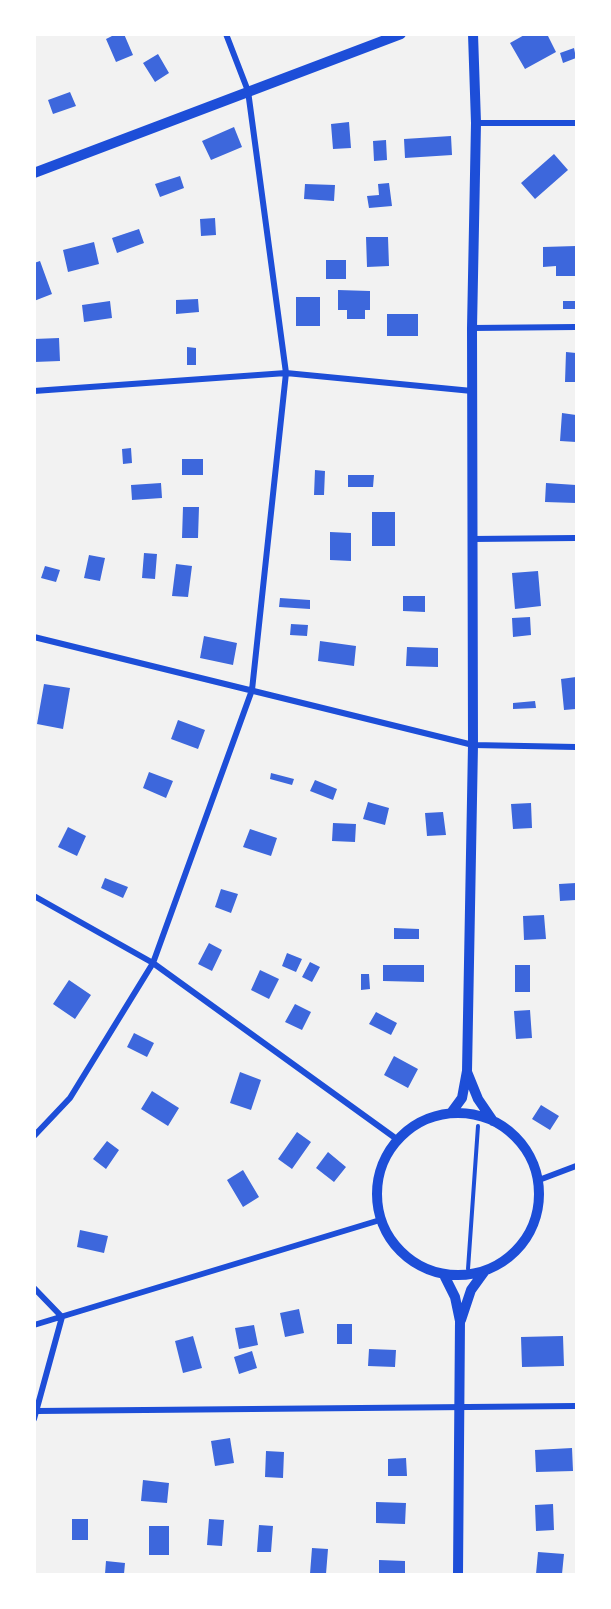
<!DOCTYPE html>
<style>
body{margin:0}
#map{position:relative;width:611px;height:1609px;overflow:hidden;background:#f2f2f2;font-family:"Work Sans",sans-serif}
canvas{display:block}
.frame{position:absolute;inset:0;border:36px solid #fff;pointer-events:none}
</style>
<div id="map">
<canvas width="611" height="1609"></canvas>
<div class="frame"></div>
</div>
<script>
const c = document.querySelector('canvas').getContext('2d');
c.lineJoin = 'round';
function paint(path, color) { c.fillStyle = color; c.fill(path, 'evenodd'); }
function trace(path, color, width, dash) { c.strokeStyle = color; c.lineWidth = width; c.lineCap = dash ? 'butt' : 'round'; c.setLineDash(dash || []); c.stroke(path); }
paint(new Path2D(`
 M116,34H124L133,55L116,62L106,39Z
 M526,34H547L556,52L525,69L510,43Z
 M574,48L576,58L563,63L560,53Z
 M158,54L169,73L155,82L143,63Z
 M70,92L76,106L53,114L48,100Z
 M349,122L351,148L333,149L331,124Z
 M234,127L242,147L211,160L202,141Z
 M451,136L452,155L405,158L404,139Z
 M386,140L387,160L374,161L373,141Z
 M554,154L568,170L535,199L521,183Z
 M180,176L184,188L160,197L155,184Z
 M389,183L392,206L369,208L367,196L379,195L378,184Z
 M305,184L335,185L334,201L304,199Z
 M215,218L216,235L201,236L200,219Z
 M139,229L144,243L117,253L112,238Z
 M366,237H388L389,266L367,267Z
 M94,242L99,264L68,272L63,250Z
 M576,246V276H556V266L543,267V247Z
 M326,260H346V279H326Z
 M40,261L52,294L34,301V263Z
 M338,290L370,291V310H365V319H347V310H338Z
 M296,297H320V326H296Z
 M198,299L199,312L176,314V300Z
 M110,301L112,318L84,322L82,305Z
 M563,301H576V309H563Z
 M387,314H418V336H387Z
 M59,338L60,361L34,362V339Z
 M187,347L196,348V365H187Z
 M566,352L576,353V382H565Z
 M562,413L576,415V442L560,441Z
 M131,448L132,463L123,464L122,449Z
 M182,459H203V475H182Z
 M315,470L325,471L324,495H314Z
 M348,475H374L373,487H348Z
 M161,483L162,498L132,500L131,485Z
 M546,483L576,485V503L545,502Z
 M183,507H199L198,538H182Z
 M372,512H395V546H372Z
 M330,532L351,533V561L330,560Z
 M144,553L157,554L155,579L142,578Z
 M89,555L105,558L100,581L84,578Z
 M176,564L192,566L188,597L172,596Z
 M45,566L60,570L56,582L41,578Z
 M538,571L541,606L515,609L512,573Z
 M403,596H425V612L403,611Z
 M280,598L310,600V609L279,607Z
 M530,617L531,635L513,637L512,618Z
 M291,624L308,625L307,636L290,635Z
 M204,636L237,643L233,665L200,658Z
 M320,641L356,646L354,666L318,661Z
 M407,647L438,648V667L406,666Z
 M576,677V709L564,710L561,679Z
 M44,684L70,688L63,729L37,724Z
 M535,701L536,708L513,709V703Z
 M178,720L205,730L198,749L171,739Z
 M149,772L173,781L166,798L143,788Z
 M271,773L294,779L292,785L270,779Z
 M315,780L337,789L333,800L310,791Z
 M368,802L389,808L385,825L363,819Z
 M531,803L532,828L513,829L511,804Z
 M443,812L446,835L427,836L425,813Z
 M333,823L356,824L355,842L332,841Z
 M68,827L86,836L77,856L58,847Z
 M250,829L277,838L271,856L243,847Z
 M105,878L128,887L123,898L101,888Z
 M576,883V900L560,901L559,884Z
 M221,889L238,894L231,913L215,907Z
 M544,915L546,939L524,940L523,916Z
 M394,928L419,929V939H394Z
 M209,943L222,950L212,971L198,964Z
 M287,953L302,959L296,972L282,966Z
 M310,962L320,967L312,982L302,977Z
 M383,965H424V982L383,981Z
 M515,965H530V992H515Z
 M260,970L279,979L269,999L251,990Z
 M361,974H369L370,989L361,990Z
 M69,980L91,995L75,1019L53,1004Z
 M295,1004L311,1012L302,1030L285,1022Z
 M530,1010L532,1038L516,1039L514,1011Z
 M376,1012L397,1023L391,1035L369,1024Z
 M134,1033L154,1043L147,1057L127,1047Z
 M394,1056L418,1069L408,1088L384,1075Z
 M240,1072L261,1080L251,1110L230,1103Z
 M152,1091L179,1108L168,1126L141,1109Z
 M541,1105L559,1116L550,1130L532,1119Z
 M297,1132L311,1142L292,1169L278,1159Z
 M107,1141L119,1150L106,1169L93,1159Z
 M328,1152L346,1167L334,1182L316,1168Z
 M243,1170L259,1197L243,1207L227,1180Z
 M80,1230L108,1236L104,1253L77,1247Z
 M299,1309L304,1333L285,1337L280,1313Z
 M337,1324H352V1344H337Z
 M254,1325L258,1345L239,1349L235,1328Z
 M193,1336L202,1368L183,1373L175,1341Z
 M563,1336L564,1366L522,1367L521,1337Z
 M369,1349L396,1350L395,1367L368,1366Z
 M252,1351L257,1368L239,1374L234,1357Z
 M230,1438L234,1463L215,1466L211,1441Z
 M572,1448L573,1471L536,1472L535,1450Z
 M266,1451L284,1452L283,1478L265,1477Z
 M406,1458L407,1476H388V1459Z
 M143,1480L169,1483L167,1503L141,1501Z
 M376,1502L406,1503L405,1524L376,1523Z
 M553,1504L554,1530L536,1531L535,1505Z
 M72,1519H88V1540H72Z
 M209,1519L224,1520L222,1546L207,1545Z
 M259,1525L273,1526L271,1552H257Z
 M149,1526H169V1555H149Z
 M312,1548L328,1549L326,1574H310Z
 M538,1552L564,1554L562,1574H536Z
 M379,1560L405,1561V1574H379Z
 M106,1561L125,1563L124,1574H105Z`), '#3d67dc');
trace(new Path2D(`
 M468,1269L478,1126`), '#1d4ed8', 4);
trace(new Path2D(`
 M476,123H576
 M472,328L576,327
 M34,391L286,373L472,391
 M472,539L576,538
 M34,637L473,745L576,747
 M34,896L153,963L398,1140
 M34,1136L70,1098L153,963L252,690L286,373L248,91L226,34
 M539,1180L576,1166
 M34,1288L62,1317L34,1419
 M34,1325L380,1220
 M37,1411L576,1406`), '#1d4ed8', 6);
trace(new Path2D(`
 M34,173L401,34
 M467,1072L478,1099L493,1121
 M377 1194a81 81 0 1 1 162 0a81 81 0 1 1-162 0Z
 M451,1113L462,1098L467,1071L473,745L472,328L476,123L473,34
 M444,1275L455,1297L460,1321L458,1574
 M461,1320L471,1290L484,1272`), '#1d4ed8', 10);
</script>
